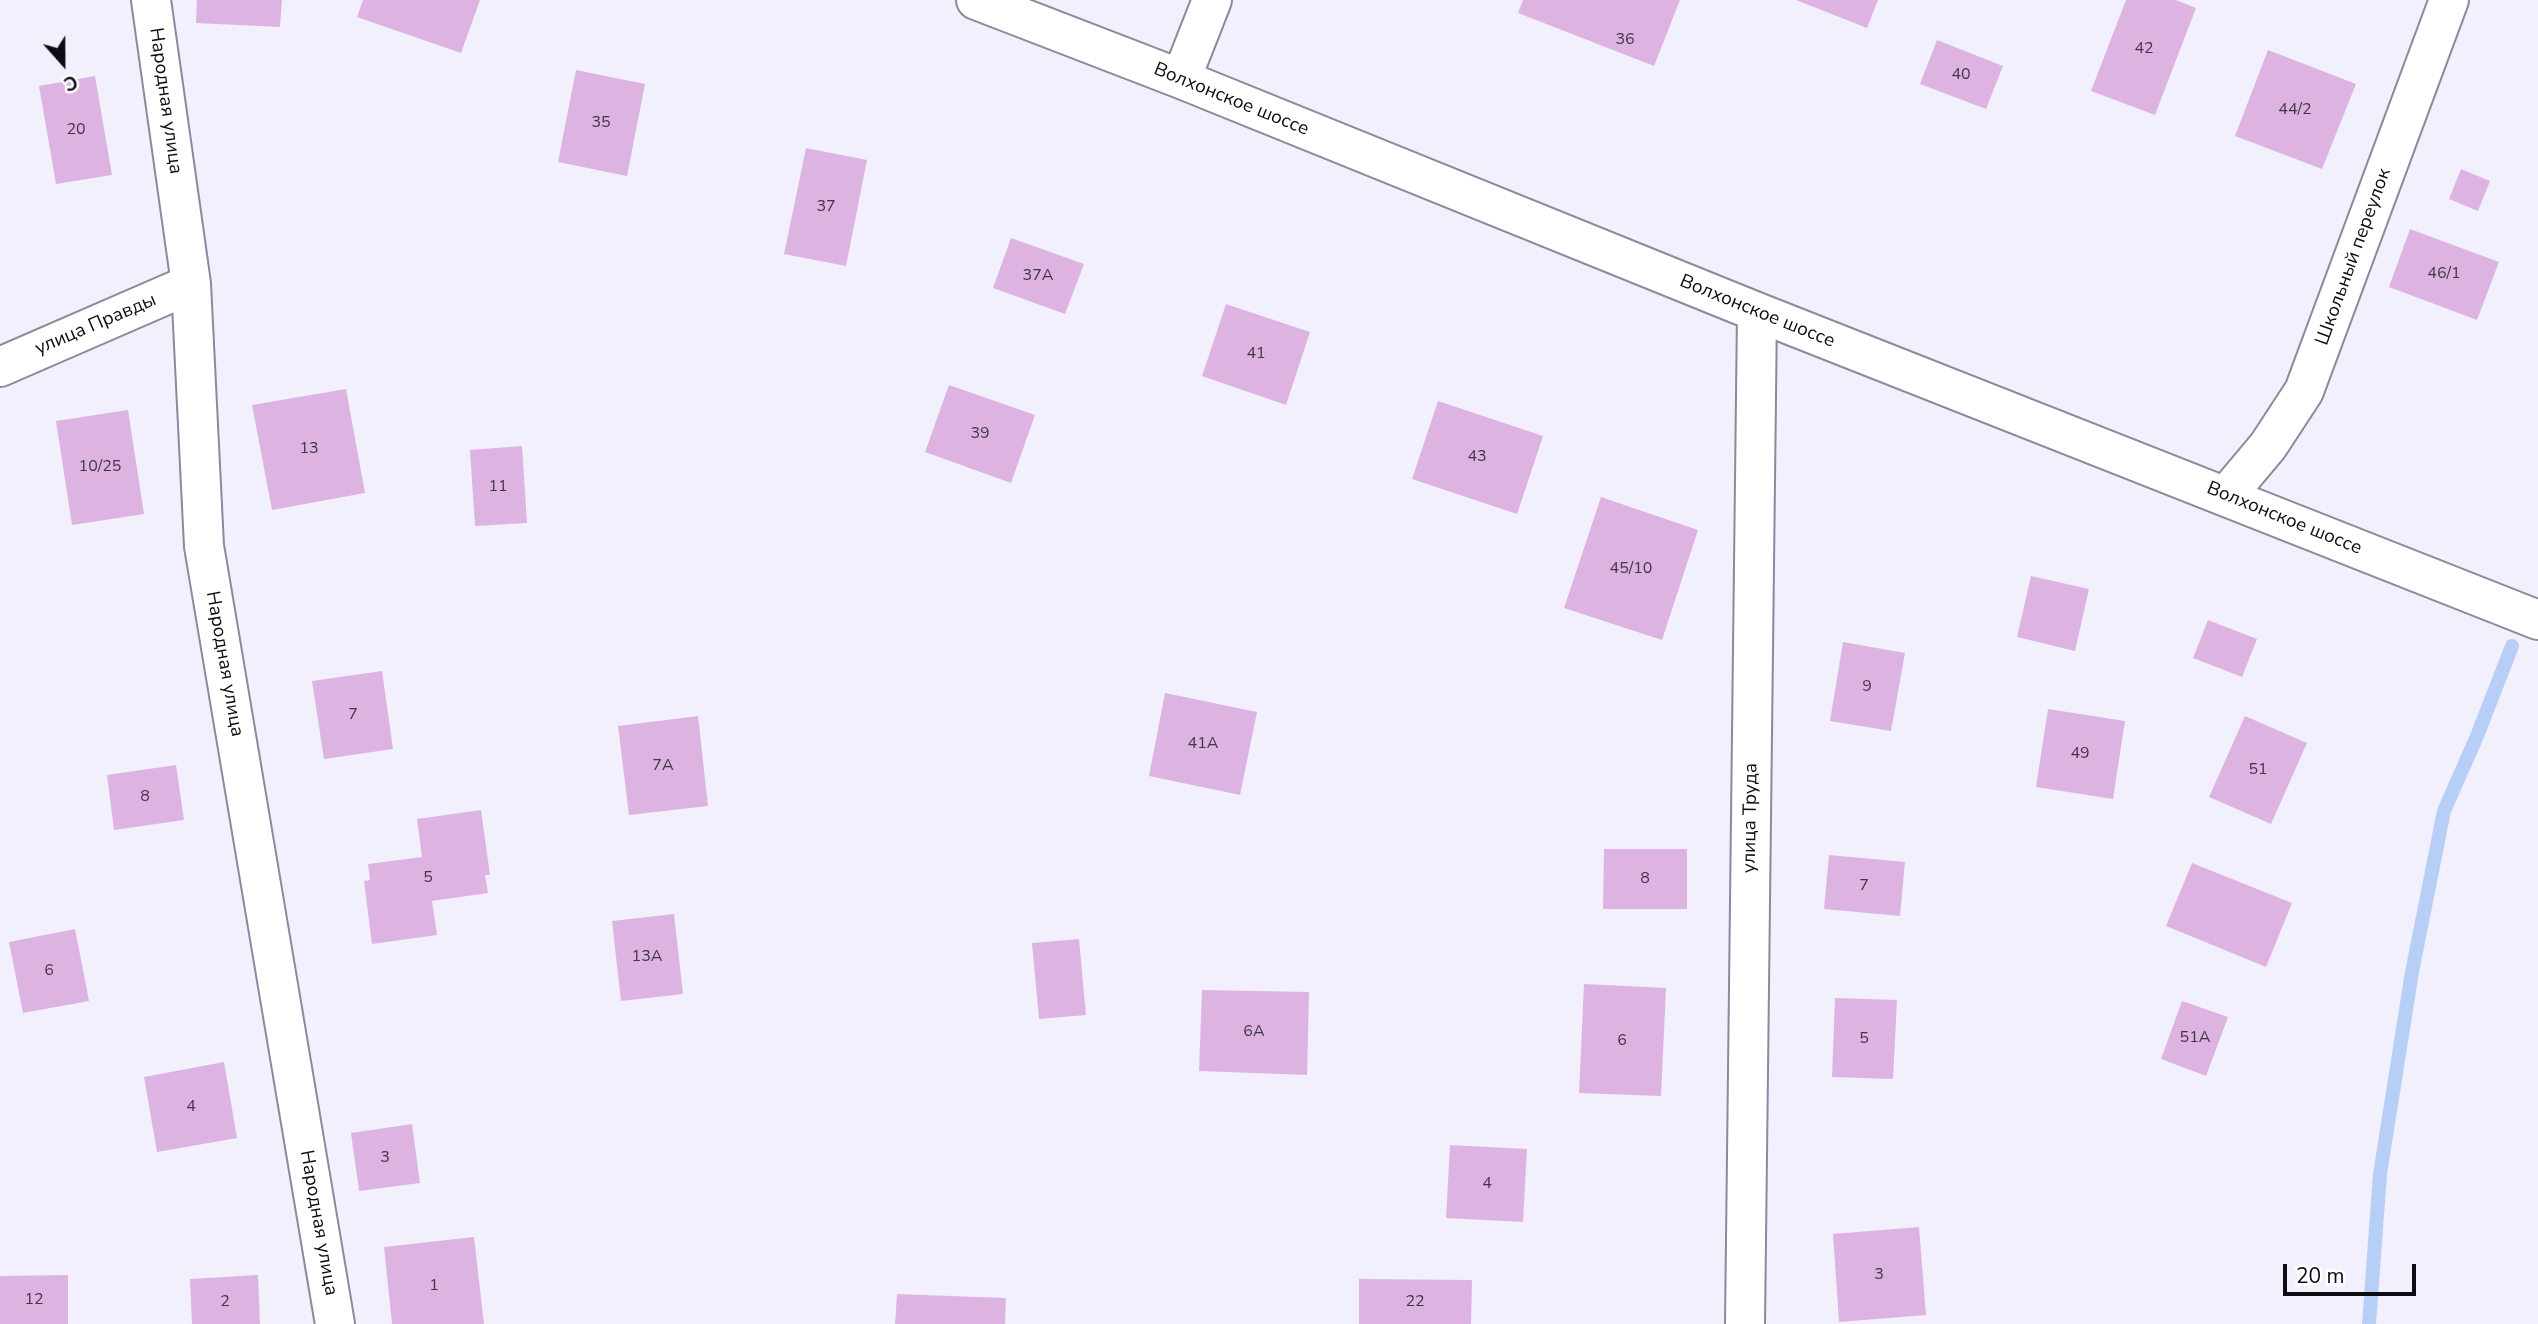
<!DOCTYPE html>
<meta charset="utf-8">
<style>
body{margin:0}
#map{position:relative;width:2538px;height:1324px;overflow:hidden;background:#f2f0fd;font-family:"Nunito Sans",sans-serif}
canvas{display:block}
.north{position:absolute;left:28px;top:28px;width:70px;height:70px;-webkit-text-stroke:5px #fff;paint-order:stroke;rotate:159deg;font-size:19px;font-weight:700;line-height:28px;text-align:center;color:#0d0c13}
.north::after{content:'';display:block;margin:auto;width:24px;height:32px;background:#0d0c13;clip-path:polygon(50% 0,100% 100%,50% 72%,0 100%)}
.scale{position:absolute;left:2283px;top:1264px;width:133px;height:32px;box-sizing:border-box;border:4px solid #0d0c13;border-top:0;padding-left:9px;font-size:21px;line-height:24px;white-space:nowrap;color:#0d0c13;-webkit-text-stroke:5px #fff;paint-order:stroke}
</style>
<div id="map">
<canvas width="2538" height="1324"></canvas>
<div class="north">С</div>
<div class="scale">20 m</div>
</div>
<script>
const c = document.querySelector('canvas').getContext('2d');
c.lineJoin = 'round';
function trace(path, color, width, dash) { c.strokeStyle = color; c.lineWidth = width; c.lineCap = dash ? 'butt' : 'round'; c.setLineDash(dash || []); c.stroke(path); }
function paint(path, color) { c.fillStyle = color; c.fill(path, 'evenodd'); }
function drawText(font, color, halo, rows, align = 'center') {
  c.font = font + ' "Nunito Sans",sans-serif'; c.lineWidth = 5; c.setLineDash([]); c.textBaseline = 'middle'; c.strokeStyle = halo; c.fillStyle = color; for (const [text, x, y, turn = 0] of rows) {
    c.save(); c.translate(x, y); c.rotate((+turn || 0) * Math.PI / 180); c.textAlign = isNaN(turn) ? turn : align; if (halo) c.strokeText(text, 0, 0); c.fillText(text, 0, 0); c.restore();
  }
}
trace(new Path2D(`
 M2369,1324L2380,1174L2412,972L2444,811L2477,736L2512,646`), '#b7cff6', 14);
paint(new Path2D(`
 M197,0H282L280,27L196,23Z
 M363,0H480L461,53L357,17Z
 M1523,0H1680L1654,66L1518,13Z
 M1796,0H1878L1867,28Z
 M2126,0H2176L2196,8L2155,115L2091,91Z
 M1937,40L2003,66L1986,109L1920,84Z
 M2268,50L2356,84L2322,169L2235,136Z
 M576,70L645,84L627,176L558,162Z
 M95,76L112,175L56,184L39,86Z
 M806,148L867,160L846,266L784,254Z
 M2461,169L2490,181L2478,211L2449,199Z
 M2410,229L2499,262L2477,320L2389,287Z
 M1011,238L1084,264L1065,314L993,288Z
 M1226,304L1310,332L1286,405L1202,376Z
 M949,385L1035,415L1011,483L925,452Z
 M346,389L365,493L272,510L252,405Z
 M1438,401L1543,436L1517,514L1412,479Z
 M128,410L144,514L72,525L56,421Z
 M522,446L527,523L475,526L470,450Z
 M1601,497L1698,530L1662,640L1564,608Z
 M2031,576L2089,589L2075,651L2017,637Z
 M2208,620L2257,639L2242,677L2193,658Z
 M1843,642L1905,653L1891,731L1830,721Z
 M382,671L393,749L324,759L312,681Z
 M1165,693L1257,712L1240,795L1149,776Z
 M2048,709L2125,721L2113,799L2036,787Z
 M698,716L708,806L629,815L618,726Z
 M2245,716L2307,743L2271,824L2209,797Z
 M176,765L184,820L114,830L107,775Z
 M481,810L490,875H485L488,893L432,901L437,935L372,944L364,881L370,880L368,864L422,857L417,819Z
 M1604,849H1687V909H1603Z
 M1829,855L1905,862L1900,916L1824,909Z
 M2192,863L2292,903L2266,967L2166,926Z
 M674,914L683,994L621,1001L612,921Z
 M75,929L89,1001L23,1013L9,942Z
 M1079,939L1086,1015L1039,1019L1032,943Z
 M1584,984L1666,988L1661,1096L1579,1093Z
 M1202,990L1309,992L1307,1075L1199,1071Z
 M1835,998L1897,1000L1893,1079L1832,1077Z
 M2182,1001L2228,1017L2206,1076L2161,1059Z
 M224,1062L237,1138L157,1152L144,1077Z
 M412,1124L420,1183L359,1191L351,1133Z
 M1450,1145L1527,1149L1523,1222L1446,1218Z
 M1919,1227L1926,1315L1839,1322L1833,1234Z
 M474,1237L484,1324H392L384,1247Z
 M68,1275V1324H0V1276Z
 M258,1275L260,1324H192L190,1279Z
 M1359,1279L1472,1280L1471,1324H1359Z
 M897,1294L1006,1298L1005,1324H895Z`), '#ddb4e1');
const minor = new Path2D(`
 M151,0L191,284L204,546L335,1324
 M976,0L1181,79L1757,312L2538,620
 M1181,79L1212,0
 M0,367L191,284
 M2226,496L2268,446L2304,391L2449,0
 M1745,1324L1757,312`);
trace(minor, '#8c889d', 42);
trace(minor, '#fff', 38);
drawText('16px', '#413646', null, [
 ["36",1625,40],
 ["42",2144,49],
 ["40",1961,75],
 ["44/2",2295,110],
 ["35",601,123],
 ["20",76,130],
 ["37",826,207],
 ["46/1",2444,274],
 ["37А",1038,276],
 ["41",1256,354],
 ["39",980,434],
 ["13",309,449],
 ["43",1477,457],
 ["10/25",100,467],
 ["11",498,487],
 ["45/10",1631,569],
 ["9",1867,687],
 ["7",353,715],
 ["41А",1203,744],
 ["49",2080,754],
 ["7А",663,766],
 ["51",2258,770],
 ["8",145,797],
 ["5",428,878],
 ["8",1645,879],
 ["7",1864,886],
 ["13А",647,957],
 ["6",49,971],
 ["6А",1254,1032],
 ["51А",2195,1038],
 ["5",1864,1039],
 ["6",1622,1041],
 ["4",191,1107],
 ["3",385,1158],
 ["4",1487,1184],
 ["3",1879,1275],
 ["1",434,1286],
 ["12",34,1300],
 ["2",225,1302],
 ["22",1415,1302]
]);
drawText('19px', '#0d0c13', '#fff', [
 ["Волхонское шоссе",1231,100,22],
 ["Народная улица",165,101,82],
 ["Школьный переулок",2354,257,-70],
 ["Волхонское шоссе",1757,312,22],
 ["улица Правды",96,325,-23],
 ["Волхонское шоссе",2284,519,22],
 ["Народная улица",224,664,80],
 ["улица Труда",1751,818,-89],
 ["Народная улица",318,1223,80]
]);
</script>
